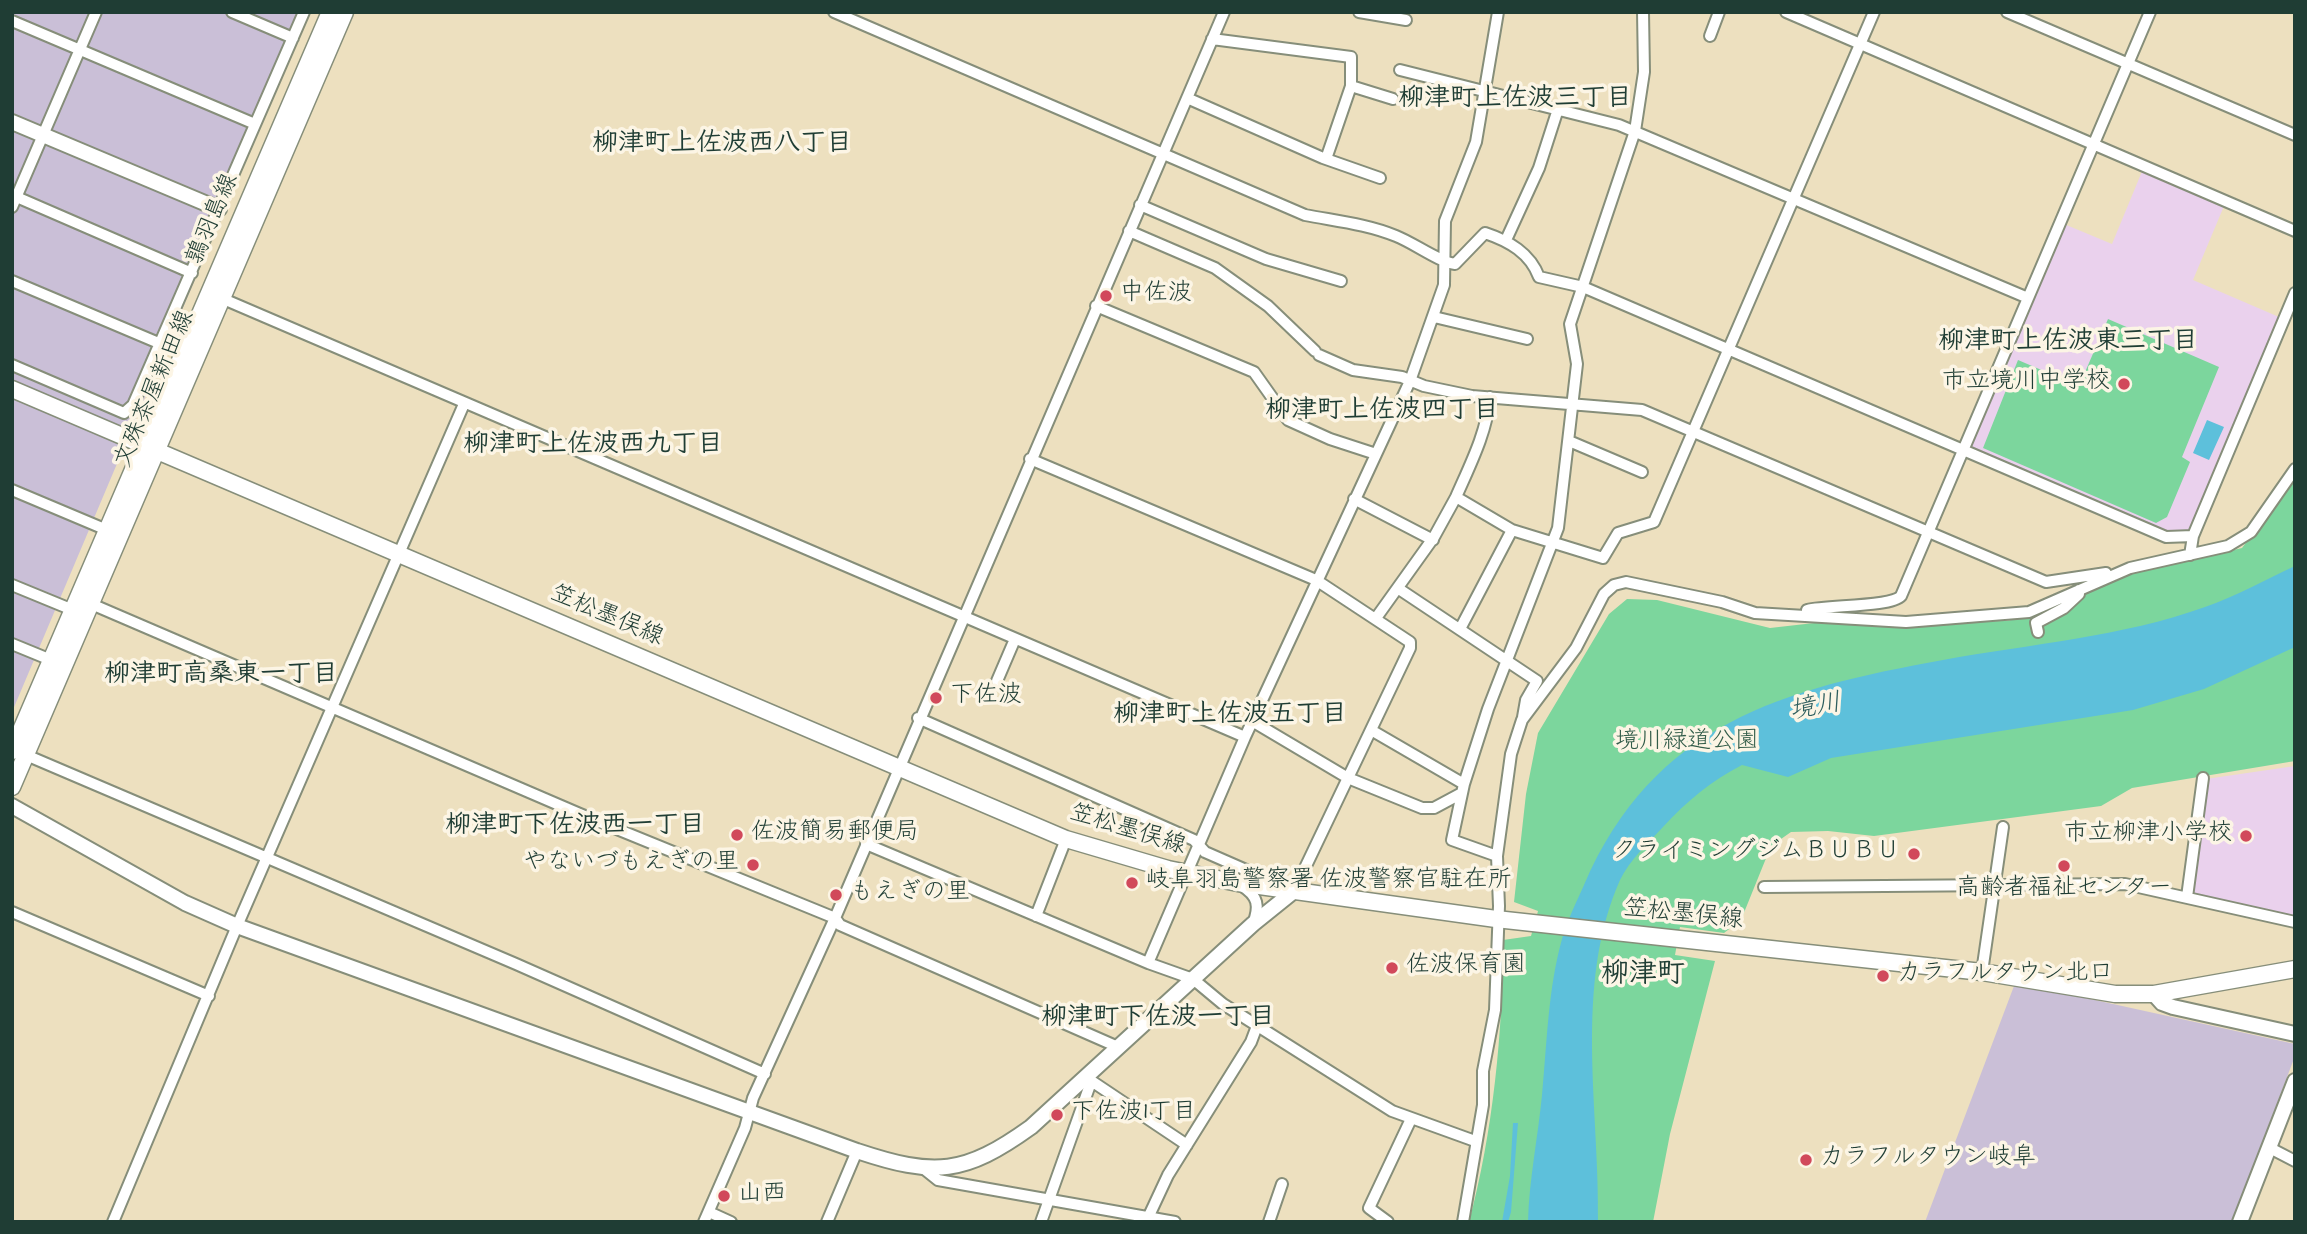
<!DOCTYPE html>
<meta charset="utf-8">
<style>
body{margin:0}
#map{position:relative;width:2307px;height:1234px;overflow:hidden;background:#ede0bf;font-family:Dekko,sans-serif}
canvas{display:block}
.frame{position:absolute;inset:0;border:14px solid #1f3d34;pointer-events:none}
</style>
<div id="map">
<canvas width="2307" height="1234"></canvas>
<div class="frame"></div>
</div>
<script>
const c = document.querySelector('canvas').getContext('2d');
c.lineJoin = 'round';
function paint(path, color) { c.fillStyle = color; c.fill(path, 'evenodd'); }
function trace(path, color, width, dash) { c.strokeStyle = color; c.lineWidth = width; c.lineCap = dash ? 'butt' : 'round'; c.setLineDash(dash || []); c.stroke(path); }
function drawText(font, color, halo, rows, align = 'center') {
  c.font = font + ' Dekko,"Klee One",sans-serif'; c.lineWidth = 7; c.setLineDash([]); c.textBaseline = 'middle'; c.strokeStyle = halo; c.fillStyle = color; for (const [text, x, y, turn = 0] of rows) {
    c.save(); c.translate(x, y); c.rotate((+turn || 0) * Math.PI / 180); c.textAlign = isNaN(turn) ? turn : align; if (halo) c.strokeText(text, 0, 0); c.fillText(text, 0, 0); c.restore();
  }
}
paint(new Path2D(`
 M2143,169L2224,206L2193,280L2279,317L2190,530L2163,533L1969,450L2064,224L2112,244Z
 M2295,766V918L2190,893L2206,779Z`), '#ead1ed');
paint(new Path2D(`
 M12,12H308L12,712Z
 M2014,986L2072,995L2295,1044V1056L2232,1222H1925Z`), '#cabfd7');
paint(new Path2D(`
 M2108,319L2219,367L2182,457L2190,462L2167,517L2156,523L1983,448L2018,360L2079,386Z
 M2295,477V761L2132,788L2101,806L1874,836L1828,831L1791,832L1771,846L1741,920L1724,933L1680,927L1675,955L1715,961L1670,1134L1653,1222H1469C1493,1133 1503,1031 1503,940L1531,936L1538,911L1514,902L1526,794L1538,733L1609,614L1627,599L1657,600L1770,628L1814,623L2005,621L2029,617L2128,574L2242,548Z`), '#7cd69d');
paint(new Path2D(`
 M2207,420L2224,427L2209,460L2193,453Z
 M2295,566V647L2204,689L2133,710L1831,758L1788,777L1742,765C1711,781 1687,801 1663,827C1649,842 1629,861 1620,880C1573,986 1600,1110 1598,1222H1528C1529,1180 1538,1137 1542,1095C1547,1043 1548,989 1562,939C1567,921 1576,903 1584,885C1654,723 1783,689 1943,660C2030,644 2122,637 2205,607C2236,596 2265,580 2295,566Z
 M1513,1123H1518L1511,1212L1508,1222H1502L1510,1176Z`), '#5dc0db');
const minor = new Path2D(`
 M232,12L293,38
 M834,12L1305,215C1336,221 1367,224 1396,236C1414,243 1439,262 1455,264L1485,233C1509,241 1530,253 1539,277L1583,287L2166,537L2193,536
 M1359,12L1406,20
 M1786,12L2295,231
 M2007,12L2295,135
 M12,21L255,124
 M1710,36L1719,12
 M1212,39L1351,57V86L1326,159
 M1400,70L1619,125L2028,298
 M1351,86L1393,99
 M1187,98L1323,158L1380,178
 M12,195L192,273
 M1140,205L1266,259L1341,281
 M12,207L96,12
 M1129,231L1215,268L1268,306L1315,351
 M1506,240L1539,168L1558,109
 M12,281L161,344
 M221,298L1245,737
 M1096,306L1254,372L1288,420L1330,439L1376,454
 M1434,317L1527,339
 M1319,355L1353,370L1402,377L1424,386L1472,396L1642,410L2046,582L2106,573
 M12,365L124,413L133,405L304,12
 M1490,397C1487,432 1470,465 1456,497L1512,530L1603,558L1618,533L1654,522L1874,12
 M1569,441L1642,472
 M12,490L107,530
 M1354,499L1433,540
 M2190,555L2193,536L2295,293
 M12,585L68,608
 M1399,589L1537,681L1526,700L1523,717
 M89,603L580,814L835,918L840,925L1118,1047
 M1807,610C1828,605 1891,607 1901,596L2150,12
 M1376,618L1434,537L1456,497
 M1460,629L1512,530
 M2038,632L2036,623L2064,608L2079,594V590
 M12,644L51,660
 M997,681L1015,639
 M918,718L1194,840L1205,852L1294,891L1410,648V642L1316,580L1030,459
 M1252,721L1348,778L1422,808H1434L1462,793
 M1371,730L1464,784
 M26,755L516,964L765,1074
 M866,844L1148,963L1193,979L1223,1004L1392,1111L1475,1141
 M1497,856L1452,840L1464,784L1488,709L1558,528L1577,364L1570,324L1635,131L1644,72L1643,12
 M1242,886C1258,896 1260,906 1253,924
 M1764,887L2125,884L2295,922
 M2187,897L2203,778
 M12,912L209,996
 M1036,916L1066,839
 M1148,963L1245,737L1410,381L1444,285L1445,221L1476,142L1498,12
 M1982,972L2003,827
 M1087,1078L1187,1145
 M2268,1147L2295,1161
 M923,1168L938,1180L1175,1222
 M709,1212L731,1222
 M1147,1220L1168,1175L1251,1042L1257,1026
 M113,1222L237,926L464,404
 M704,1222L745,1128L753,1098L835,918L1224,12
 M827,1222L857,1151
 M1041,1222L1091,1082
 M1269,1222L1282,1184
 M1388,1222L1369,1208L1411,1119
 M1463,1222L1483,1105V1071L1495,1010L1499,906L1497,856L1511,754L1522,720L1576,648L1604,594L1614,585L1626,582L1722,602L1755,613L1906,622L2029,612L2130,568L2228,546L2251,532L2295,469`);
const tertiary = new Path2D(`
 M12,122L219,209
 M12,806L185,903L237,926L857,1151C935,1177 964,1175 1031,1127L1253,924L1294,891
 M2154,994L2162,1003L2173,1007L2295,1034
 M2240,1222L2295,1081`);
const secondary = new Path2D(`
 M12,389L1066,839L1168,869L1238,883L1496,919L1982,972L2115,994H2154L2295,969
 M12,751L330,12
 M12,787L345,12`);
trace(minor, '#868e7a', 14);
trace(tertiary, '#868e7a', 18);
trace(secondary, '#868e7a', 19);
trace(minor, '#fff', 10);
trace(tertiary, '#fff', 14);
trace(secondary, '#fff', 16);
for (const [x, y, r, color] of [
 [1106,296,7,"#d1495b"],
 [2124,384,7,"#d1495b"],
 [936,698,7,"#d1495b"],
 [737,835,7,"#d1495b"],
 [2246,836,7,"#d1495b"],
 [1914,854,7,"#d1495b"],
 [753,865,7,"#d1495b"],
 [2064,866,7,"#d1495b"],
 [1132,883,7,"#d1495b"],
 [836,895,7,"#d1495b"],
 [1392,968,7,"#d1495b"],
 [1883,976,7,"#d1495b"],
 [1057,1115,7,"#d1495b"],
 [1806,1160,7,"#d1495b"],
 [724,1196,7,"#d1495b"]
]) { const dot = new Path2D(); dot.arc(x, y, r, 0, 2 * Math.PI); c.fillStyle = color; c.fill(dot); trace(dot, '#fcf5e5', 2.5); }
drawText('24px', '#1f3d34', '#fcf5e5', [
 ["鶉羽島線",215,220,-67],
 ["文殊茶屋新田線",157,390,-67],
 ["笠松墨俣線",606,618,23],
 ["笠松墨俣線",1127,832,17],
 ["笠松墨俣線",1683,917,6]
]);
drawText('24px', '#1f3d34', '#fcf5e5', [
 ["中佐波",1120,296],
 ["市立境川中学校",2110,384,"right"],
 ["下佐波",950,698],
 ["佐波簡易郵便局",751,835],
 ["市立柳津小学校",2232,836,"right"],
 ["クライミングジムＢＵＢＵ",1900,854,"right"],
 ["やないづもえぎの里",739,865,"right"],
 ["岐阜羽島警察署 佐波警察官駐在所",1146,883],
 ["高齢者福祉センター",2064,891,"center"],
 ["もえぎの里",850,895],
 ["佐波保育園",1406,968],
 ["カラフルタウン北口",1897,976],
 ["下佐波1丁目",1071,1115],
 ["カラフルタウン岐阜",1820,1160],
 ["山西",738,1196]
], 'left');
drawText('24px', '#325c49', '#fcf5e5', [
 ["境川緑道公園",1687,744]
]);
drawText('bold 26px', '#1f3d34', '#fcf5e5', [
 ["柳津町上佐波三丁目",1515,101],
 ["柳津町上佐波西八丁目",722,146],
 ["柳津町上佐波東三丁目",2068,344],
 ["柳津町上佐波四丁目",1382,413],
 ["柳津町上佐波西九丁目",593,447],
 ["柳津町高桑東一丁目",221,677],
 ["柳津町上佐波五丁目",1230,717],
 ["柳津町下佐波西一丁目",575,828],
 ["柳津町下佐波一丁目",1158,1020]
]);
drawText('italic 26px', '#2e5e5e', '#fcf5e5', [
 ["境川",1816,710,-10]
]);
drawText('bold 28px', '#1f3d34', '#fcf5e5', [
 ["柳津町",1643,977]
]);
</script>
